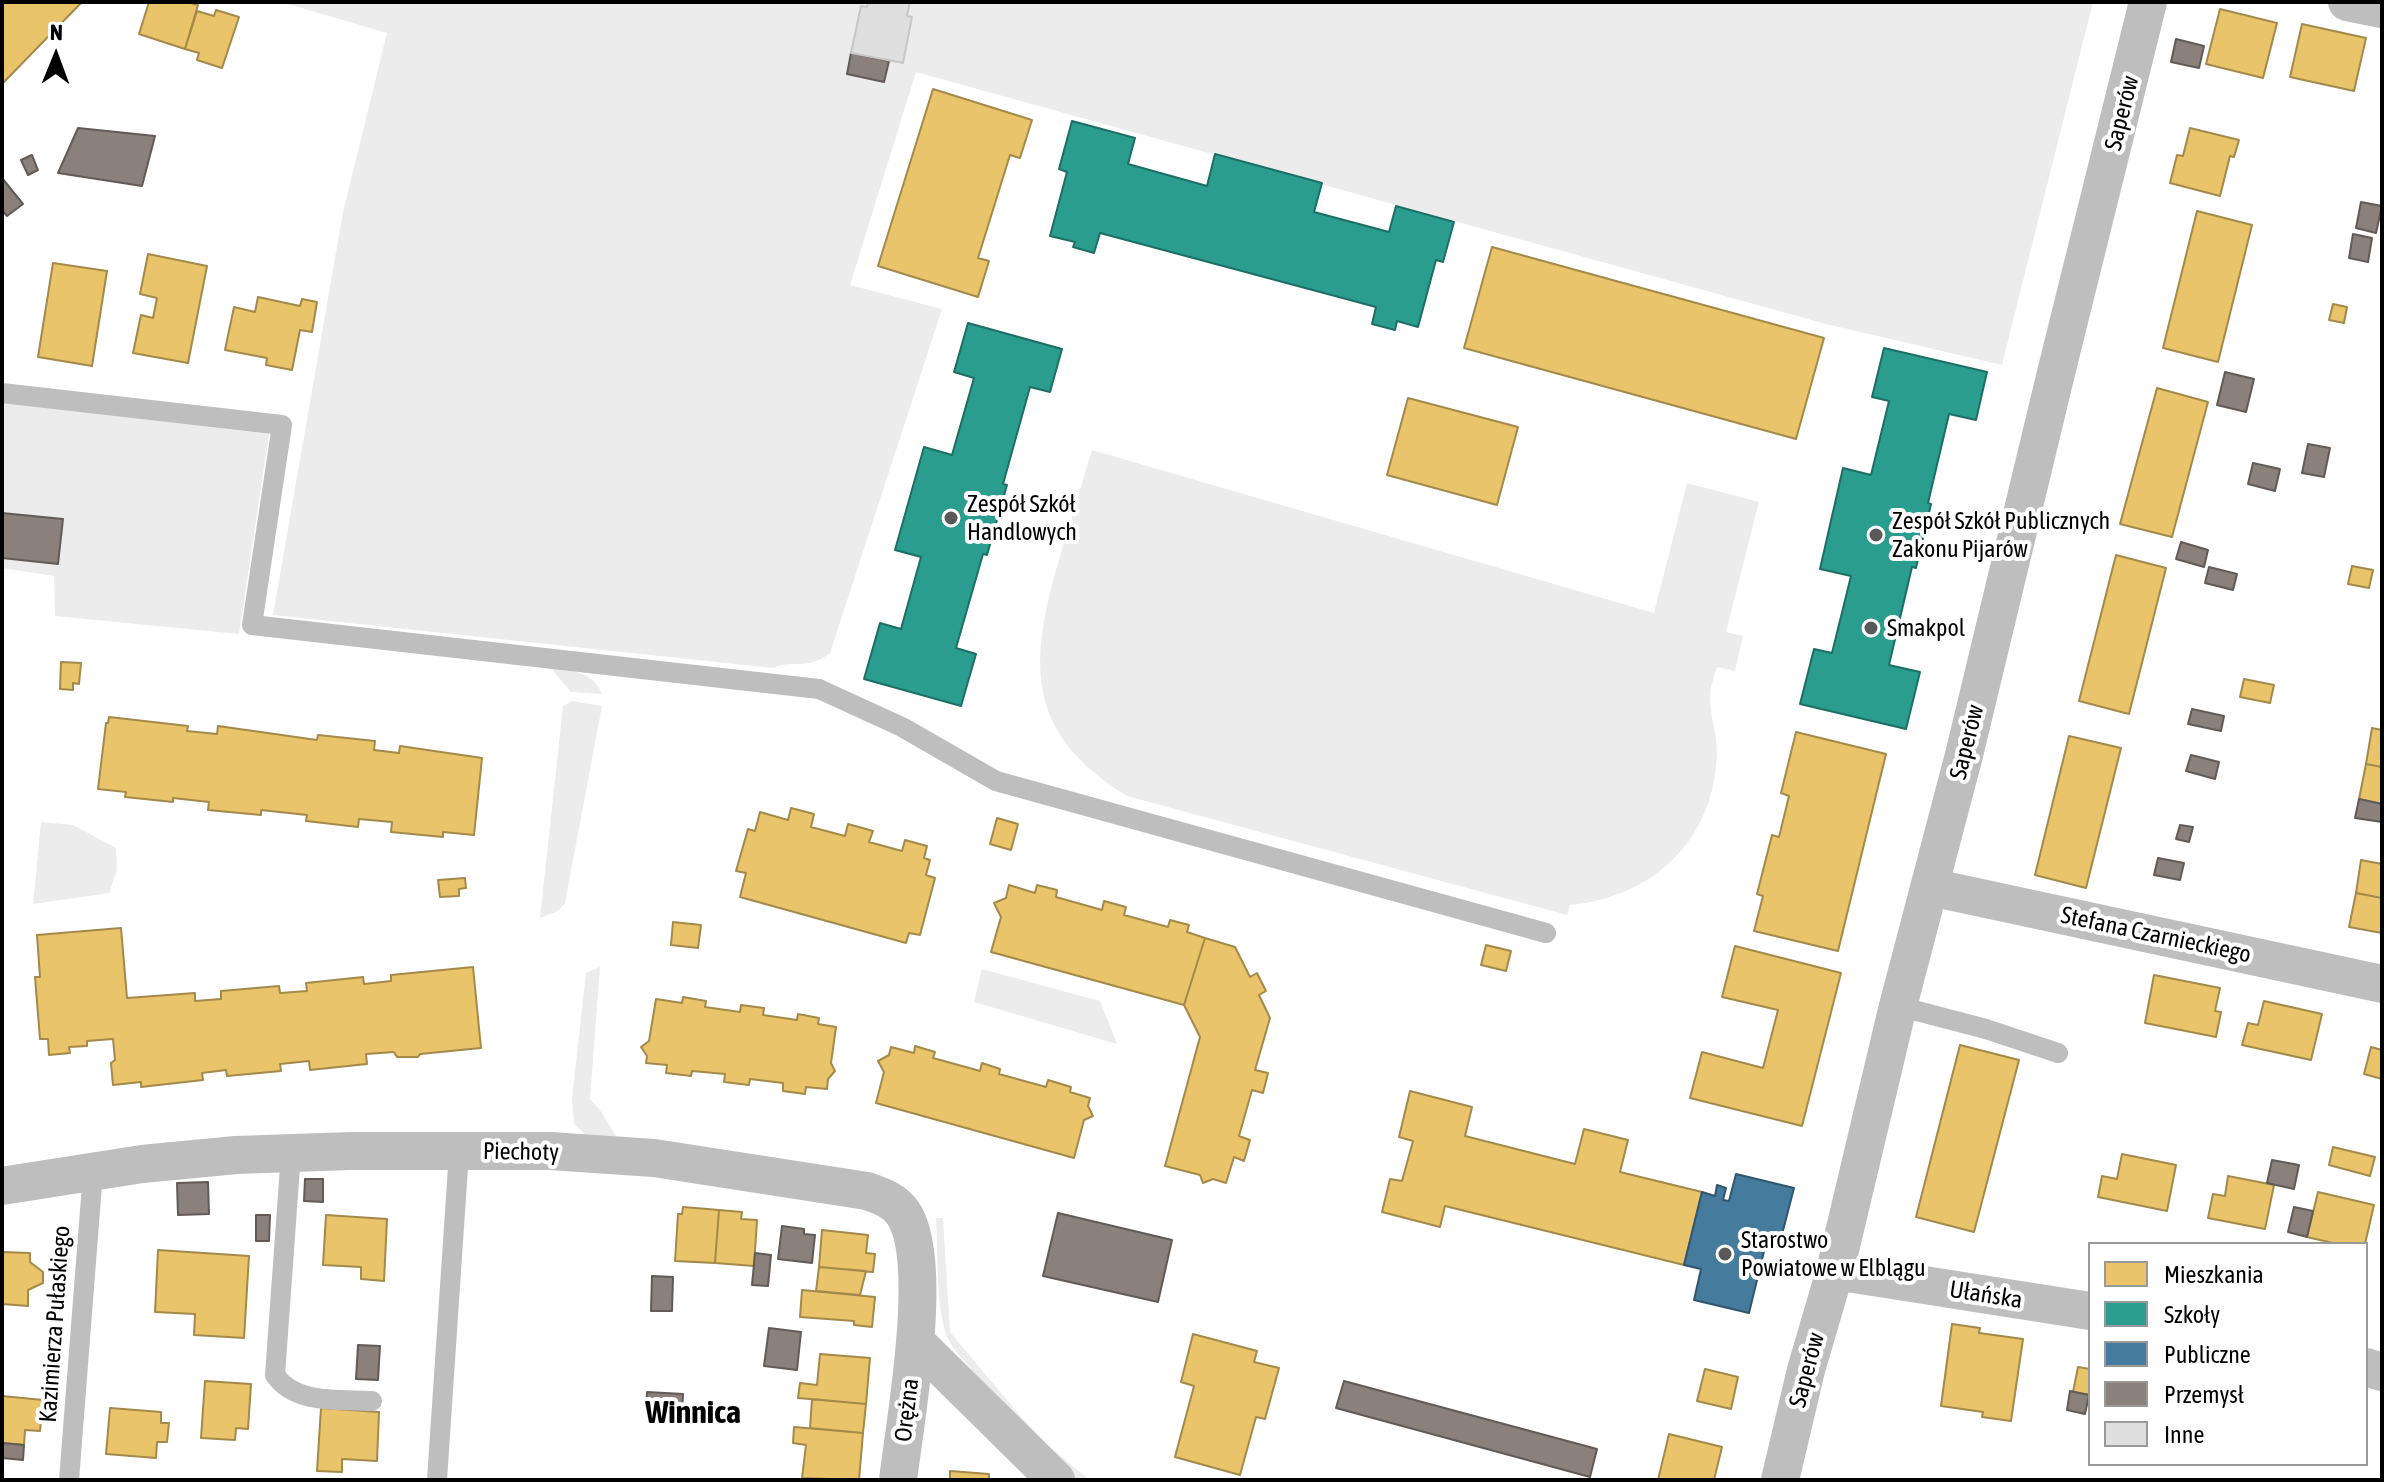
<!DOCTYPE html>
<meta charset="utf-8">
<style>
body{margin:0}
#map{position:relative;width:2384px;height:1482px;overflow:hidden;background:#fff;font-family:"Asap Condensed",sans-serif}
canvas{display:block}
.frame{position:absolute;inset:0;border:4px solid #000;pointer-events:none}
.legend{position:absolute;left:2088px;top:1242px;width:280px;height:224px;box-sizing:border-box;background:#fff;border:2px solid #999;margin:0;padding:10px 14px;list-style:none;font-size:24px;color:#000}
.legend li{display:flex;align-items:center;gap:16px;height:40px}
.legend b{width:40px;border:2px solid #999}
.north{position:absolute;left:16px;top:16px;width:80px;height:80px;-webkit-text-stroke:6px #fff;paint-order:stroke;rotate:1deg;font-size:22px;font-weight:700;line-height:32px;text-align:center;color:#000}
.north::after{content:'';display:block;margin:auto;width:28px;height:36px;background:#000;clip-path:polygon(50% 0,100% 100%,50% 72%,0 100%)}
</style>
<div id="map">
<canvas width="2384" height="1482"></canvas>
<div class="frame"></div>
<ul class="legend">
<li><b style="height:22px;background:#e9c46a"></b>Mieszkania</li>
<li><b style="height:22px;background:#2a9d8f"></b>Szkoły</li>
<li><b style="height:22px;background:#457b9d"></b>Publiczne</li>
<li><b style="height:22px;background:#8a817c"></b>Przemysł</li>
<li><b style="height:22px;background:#dfdfdf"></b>Inne</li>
</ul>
<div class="north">N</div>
</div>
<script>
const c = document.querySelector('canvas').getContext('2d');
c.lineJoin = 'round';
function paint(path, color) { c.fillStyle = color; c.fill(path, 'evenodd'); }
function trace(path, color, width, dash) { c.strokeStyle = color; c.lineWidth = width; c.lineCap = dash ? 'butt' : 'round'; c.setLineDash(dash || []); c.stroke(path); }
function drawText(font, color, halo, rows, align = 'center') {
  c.font = font + ' "Asap Condensed",sans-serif'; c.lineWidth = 8; c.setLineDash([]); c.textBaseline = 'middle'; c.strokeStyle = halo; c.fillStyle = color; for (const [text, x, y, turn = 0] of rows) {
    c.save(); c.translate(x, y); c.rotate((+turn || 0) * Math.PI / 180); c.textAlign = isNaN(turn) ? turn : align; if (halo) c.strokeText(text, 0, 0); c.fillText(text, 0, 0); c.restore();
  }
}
paint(new Path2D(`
 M281,2H2093L2002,365L1826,324L916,72L850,285L942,309L830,653C807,671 792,659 773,668L273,615L343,212L387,33Z
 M2,402L269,434L239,634L55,616L54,576L2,568V558L58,564L63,520L2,513Z
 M1092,450L1654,613L1687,483L1759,502L1726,632L1743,636L1735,671L1717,667C1714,677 1710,687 1710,697C1710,716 1717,733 1717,752C1715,839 1654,897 1570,905L1567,915L1127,796C1023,732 1029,661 1060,556C1071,521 1081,485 1092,450Z
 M553,669C575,671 593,672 602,694L571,692L554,672Z
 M572,701L602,706L565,903L558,911L540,918L563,706Z
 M41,822L73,825L116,848L117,870L109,893L33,904Z
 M600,967L590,1099L600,1110L619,1141L587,1136L574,1124L572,1099L586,973Z
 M982,969L1100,1001L1117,1044L974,1002Z
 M936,1218H943L950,1332L1022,1418L1049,1446L1089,1480H1077C1037,1446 1004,1409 971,1369C962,1358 951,1348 946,1334C936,1305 938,1250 936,1218Z`), '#ececec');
const homes = new Path2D(`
 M82,2L2,84L3,2Z
 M149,2H187L198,5L185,49L139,34Z
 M2220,9L2277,23L2263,78L2206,64Z
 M216,10L239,17L222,68L197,60L199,53L185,49L197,11L214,16Z
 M2302,24L2366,38L2354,91L2290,77Z
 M933,89L1032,120L1020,158L1010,155L978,258L989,261L978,297L878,266Z
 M2190,128L2239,140L2234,157L2230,156L2220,196L2170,183L2177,155L2183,156Z
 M2197,211L2252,225L2218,362L2163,348Z
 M1492,247L1824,338L1796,439L1464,348Z
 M148,254L207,266L188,363L133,353L141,315L153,318L157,298L140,294Z
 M53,263L107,271L92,366L38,357Z
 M258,297L300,306L302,299L317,302L312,332L300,330L292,370L266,365L267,358L225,350L234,307L255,312Z
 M2333,304L2347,307L2344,323L2329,320Z
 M2157,388L2208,402L2172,537L2120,524Z
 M1408,398L1518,427L1497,505L1387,475Z
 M2116,555L2166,568L2129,714L2079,701Z
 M2352,566L2373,570L2369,588L2348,584Z
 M61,662L81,663L79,684L73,683V690L60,689Z
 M2244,679L2274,685L2270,703L2240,697Z
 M109,717L188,726L187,731L217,734L218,726L317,740L318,735L375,741L374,750L399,753L400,746L482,758L474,835L443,832V837L391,832L392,822L359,819L358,827L306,821L307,815L261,810V815L208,810L209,802L173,798V802L125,797L126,792L98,789L106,723H108Z
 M2372,728L2382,730V767L2366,764Z
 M1796,732L1886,754L1838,951L1754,931L1763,896L1757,894L1772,835L1779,837L1789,796L1781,793Z
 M2069,736L2121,748L2086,888L2035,875Z
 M2366,764L2382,767V804L2359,799Z
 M791,808L814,814L811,827L845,836L848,824L873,831L869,842L902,851L905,840L927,846L924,858L930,860L926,875L935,878L920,935L909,933L906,943L740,897L746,873L736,871L748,829L755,831L760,812L788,820Z
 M997,818L1018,824L1011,850L990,844Z
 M2361,860L2382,864V898L2356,893Z
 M465,878L466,888L459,889V896L440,897L438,880Z
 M1009,885L1035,893L1037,885L1057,890L1056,897L1102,910L1104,901L1126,907L1124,915L1168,927L1170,920L1189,925L1187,932L1205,938L1184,1005L991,952L1001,917L994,903L1006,898Z
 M2356,893L2382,898V933L2349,927Z
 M673,922L701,925L698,948L671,945Z
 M121,928L127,998L195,993V1001L221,999V991L279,986L280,993L307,991L306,983L363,977L364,984L391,981V975L473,967L481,1048L420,1054L418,1057H397L394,1052L366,1054L367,1064L310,1070L309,1061L280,1064L281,1071L227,1076L226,1070L202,1073L203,1080L141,1087V1082L113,1085L111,1063L115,1060L113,1039L87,1041V1046L69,1047L70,1053L49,1055L48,1039H40L35,977H40L37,935Z
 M1205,938L1235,947L1250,977L1257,973L1266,991L1259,995L1270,1018L1255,1070L1268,1073L1263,1093L1252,1090L1239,1136L1250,1140L1244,1161L1234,1157L1226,1183L1213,1179L1203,1183L1200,1175L1165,1166L1200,1037L1184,1005Z
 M1486,945L1511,951L1506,971L1481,965Z
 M1735,946L1841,973L1802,1126L1690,1098L1702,1052L1763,1068L1778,1010L1722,997Z
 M2154,975L2220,988L2215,1011L2221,1012L2216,1037L2145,1023Z
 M683,997L706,1001L705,1007L740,1012L741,1005L764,1008L763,1015L797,1020L798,1014L819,1018L818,1024L836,1027L831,1063L835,1071L828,1079L827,1089L806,1087L805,1094L783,1091V1083L750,1079L749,1085L724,1082L725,1074L692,1071L691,1076L666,1073L667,1065L646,1063L647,1056L641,1047L649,1041L656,999L682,1003Z
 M2264,1001L2322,1014L2311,1060L2242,1045L2248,1023L2258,1025Z
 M1960,1045L2019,1060L1974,1232L1916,1217Z
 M915,1046L935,1052L933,1058L980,1071L982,1063L1000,1069L999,1074L1046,1087L1048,1080L1071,1087L1070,1092L1090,1098L1088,1106L1093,1116L1084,1120L1074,1158L876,1103L884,1072L878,1061L889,1055L891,1047L914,1053Z
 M2371,1047L2382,1050V1079L2364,1074Z
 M1410,1091L1472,1107L1465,1136L1575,1164L1584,1129L1628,1140L1620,1172L1702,1192L1684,1265L1445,1206L1440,1227L1382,1212L1390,1179L1402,1181L1413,1141L1399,1137Z
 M2333,1147L2375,1157L2370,1176L2329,1165Z
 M2122,1154L2176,1165L2167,1211L2098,1197L2102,1176L2117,1179Z
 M2228,1176L2274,1185L2265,1229L2208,1218L2213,1194L2225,1196Z
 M2318,1192L2374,1205L2365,1244H2337L2307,1237Z
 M683,1207L719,1210L715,1263L675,1261L678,1214H682Z
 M719,1210L742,1212L741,1219L757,1220L754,1266L715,1263Z
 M326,1215L387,1219L384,1281L361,1279V1267L323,1265Z
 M822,1230L868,1235L866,1253L875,1254L873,1272L819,1267Z
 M158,1250L249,1256L244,1338L194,1335L195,1314L155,1312Z
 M2,1252L30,1253V1262L43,1272V1283L28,1290V1306L2,1304Z
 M819,1267L866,1271L860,1295L816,1291Z
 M802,1290L875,1297L872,1327L854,1325V1321L800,1317Z
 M1952,1324L1980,1328L1979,1333L2023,1339L2011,1421L1982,1417L1983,1412L1941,1406Z
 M1193,1334L1257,1351L1254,1362L1279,1368L1265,1419L1256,1417L1240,1475L1175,1457L1194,1386L1181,1382Z
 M820,1354L870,1358L866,1404L798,1398L800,1383L817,1385Z
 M2078,1367L2090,1369V1395L2073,1392Z
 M1705,1369L1738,1377L1731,1409L1697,1401Z
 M205,1381L251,1384L248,1429L236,1428L235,1440L201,1438Z
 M2,1396L43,1400L40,1431L25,1430L24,1445L2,1443Z
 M812,1399L866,1404L863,1433L810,1428Z
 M110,1408L161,1412V1423H169L167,1442H157L156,1458L106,1454Z
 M321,1408L379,1412L377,1461L342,1459V1472L317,1471Z
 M794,1427L863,1433L859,1480L802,1478L806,1445L793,1443Z
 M1669,1434L1722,1447L1714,1480H1658Z
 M950,1471L989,1474V1480H941L950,1479Z`);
paint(homes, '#e9c46a');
trace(homes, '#a3894a', 2);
const schools = new Path2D(`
 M1072,121L1135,138L1128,164L1207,186L1215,154L1322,183L1314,212L1389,232L1396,206L1454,222L1443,262L1436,260L1418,327L1397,321L1395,330L1372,324L1376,307L1100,233L1094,253L1073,247L1075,242L1050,236L1067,172L1059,169Z
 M968,323L1062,349L1050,392L1030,387L1003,484L1007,485L987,555L983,554L956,648L976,654L961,706L864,679L880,623L901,629L921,557L895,550L924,447L952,455L974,378L954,372Z
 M1884,348L1987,372L1976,420L1949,414L1928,503L1931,504L1916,568L1912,567L1889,665L1920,672L1906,729L1800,704L1814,649L1832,653L1851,576L1820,569L1843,468L1871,475L1889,401L1872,397Z`);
paint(schools, '#2a9d8f');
trace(schools, '#1d6e64', 2);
const public = new Path2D(`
 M1736,1174L1794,1188L1780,1242L1767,1239L1749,1313L1694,1300L1701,1269L1684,1265L1702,1192L1715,1196L1717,1185L1726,1188L1723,1200L1729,1201Z`);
paint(public, '#457b9d');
trace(public, '#30566e', 2);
const industry = new Path2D(`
 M2176,39L2204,46L2199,68L2171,62Z
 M851,53L889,61L884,82L847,74Z
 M78,128L155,136L142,186L58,173Z
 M32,155L38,170L28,175L21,160Z
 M2,178L23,204L7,216L2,210Z
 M2361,202L2382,206L2376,233L2356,228Z
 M2353,234L2372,238L2368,262L2349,258Z
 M2225,372L2254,379L2246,412L2217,405Z
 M2308,444L2330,448L2324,477L2302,473Z
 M2253,463L2280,469L2275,491L2248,484Z
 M2,513L63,519L58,564L2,558Z
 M2181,542L2208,550L2204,567L2176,559Z
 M2209,567L2237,574L2233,590L2205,583Z
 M2192,709L2224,716L2221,731L2188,724Z
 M2191,755L2219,762L2215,779L2186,771Z
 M2359,799L2382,804V822L2355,818Z
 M2180,825L2193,827L2189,842L2176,839Z
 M2158,858L2184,863L2180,880L2154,875Z
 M2272,1160L2299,1165L2294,1189L2267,1183Z
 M305,1179H323V1202L304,1201Z
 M208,1182L209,1214L178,1215L177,1183Z
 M2294,1207L2313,1211L2307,1237L2288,1232Z
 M1058,1213L1172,1240L1158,1302L1043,1276Z
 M256,1215H270L269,1241H256Z
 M782,1226L804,1229V1234L815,1235L812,1263L778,1259Z
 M755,1253L771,1255L768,1286L752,1285Z
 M652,1276L673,1277L672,1311H651Z
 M769,1328L801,1332L797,1370L764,1366Z
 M358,1345L380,1346L378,1380L356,1379Z
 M1344,1381L1597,1449L1590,1477L1336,1408Z
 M2070,1391L2089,1395L2085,1414L2067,1410Z
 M647,1392L683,1394L682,1416L646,1414Z
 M2,1443L24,1445L23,1460L2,1458Z`);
paint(industry, '#8a817c');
trace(industry, '#615a57', 2);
const building = new Path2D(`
 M868,2H910L907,16L912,17L903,63L851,53L861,6L867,7Z`);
paint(building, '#dfdfdf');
trace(building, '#c7c7c7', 2);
trace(new Path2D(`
 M2,393L282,425L252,625L819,689L902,727L996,781L1546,933
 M1898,1006L1986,1029L2058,1053
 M291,1153L275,1375C295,1405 341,1399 372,1401
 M69,1480L93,1172
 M437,1480L459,1152`), '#bebebe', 20);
trace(new Path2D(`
 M2347,2L2382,9
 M1930,887L2382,984
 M2,1186L142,1164L236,1155L351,1151H550L654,1158L867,1191C881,1196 894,1200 903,1213C935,1259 905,1422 898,1480
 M1835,1271L2090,1311
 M915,1341L1056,1480
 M2366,1367L2382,1372
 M1780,1480L1806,1370L1835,1271L1898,1006L1964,755L2056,373L2148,2`), '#bebebe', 38);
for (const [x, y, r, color] of [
 [951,518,8,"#595959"],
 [1876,535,8,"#595959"],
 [1871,628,8,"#595959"],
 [1725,1254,8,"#595959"]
]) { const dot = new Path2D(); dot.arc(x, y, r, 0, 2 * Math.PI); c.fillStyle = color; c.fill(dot); trace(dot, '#fff', 3); }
drawText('24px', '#000', '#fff', [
 ["Saperów",2122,113,-76],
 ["Saperów",1967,742,-76],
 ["Stefana Czarnieckiego",2156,935,12],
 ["Piechoty",521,1152,1],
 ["Ułańska",1986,1295,9],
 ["Kazimierza Pułaskiego",55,1324,-86],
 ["Saperów",1807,1370,-75],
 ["Orężna",907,1410,-83]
]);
drawText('24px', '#000', '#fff', [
 ["Zespół Szkół",967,504],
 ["Handlowych",967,532],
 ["Zespół Szkół Publicznych",1892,521],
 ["Zakonu Pijarów",1892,549],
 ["Smakpol",1887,628],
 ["Starostwo",1741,1240],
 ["Powiatowe w Elblągu",1741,1268]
], 'left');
drawText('bold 32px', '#000', '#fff', [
 ["Winnica",693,1413]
]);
</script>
